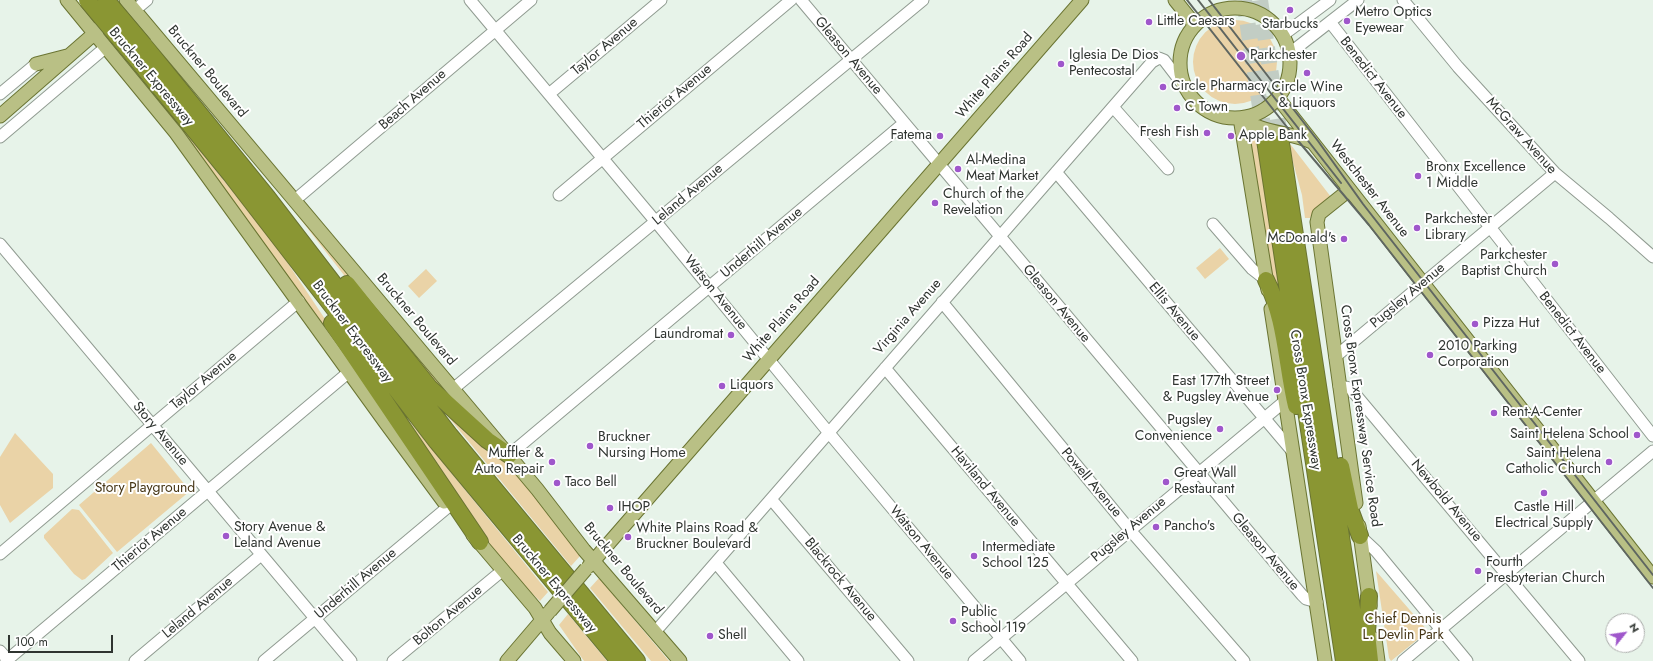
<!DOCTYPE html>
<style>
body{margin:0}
#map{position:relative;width:1653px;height:661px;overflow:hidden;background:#e7f3e9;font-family:Jost,sans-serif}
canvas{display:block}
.north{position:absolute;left:1605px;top:613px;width:40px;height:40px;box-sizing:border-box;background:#fff;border:1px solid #acaeac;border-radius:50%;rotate:60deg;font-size:11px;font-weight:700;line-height:16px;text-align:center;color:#2f3430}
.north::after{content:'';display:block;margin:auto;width:14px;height:18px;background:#9f57cb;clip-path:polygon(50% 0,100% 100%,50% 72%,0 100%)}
.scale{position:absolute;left:8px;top:635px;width:105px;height:18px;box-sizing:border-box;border:2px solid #2f3430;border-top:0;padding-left:5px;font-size:12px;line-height:14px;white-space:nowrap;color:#2f3430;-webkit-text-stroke:3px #fff;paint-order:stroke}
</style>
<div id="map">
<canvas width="1653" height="661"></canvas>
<div class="north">N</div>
<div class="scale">100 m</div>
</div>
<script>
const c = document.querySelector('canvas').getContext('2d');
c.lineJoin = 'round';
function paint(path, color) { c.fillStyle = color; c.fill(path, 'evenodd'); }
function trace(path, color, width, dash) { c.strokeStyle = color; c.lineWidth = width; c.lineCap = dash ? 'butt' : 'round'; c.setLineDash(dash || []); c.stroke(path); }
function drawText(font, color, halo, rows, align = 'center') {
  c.font = font + ' Jost,sans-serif'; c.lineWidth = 4; c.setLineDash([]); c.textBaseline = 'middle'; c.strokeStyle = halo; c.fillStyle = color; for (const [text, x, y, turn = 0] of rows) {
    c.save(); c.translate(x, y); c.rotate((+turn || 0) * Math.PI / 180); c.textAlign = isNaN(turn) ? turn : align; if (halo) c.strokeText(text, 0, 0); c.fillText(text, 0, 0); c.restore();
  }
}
paint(new Path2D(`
 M1193 62a42 42 0 1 1 84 0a42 42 0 1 1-84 0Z
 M163,105L275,244L411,448L161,106Z
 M1249,138H1256L1283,308L1273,283Z
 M1288,144L1291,145L1331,197L1314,210L1310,218H1305L1302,195Z
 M297,210L464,408L425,379L294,211Z
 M1220,248L1229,259L1205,279L1196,268Z
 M426,269L437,281L419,298L408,286Z
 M443,406L510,467L534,492L581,555L571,566L441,408Z
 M401,411L548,592L540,601L526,588L456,503Z
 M15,433L53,474V488L10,523L0,505V457Z
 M151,443L190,491L117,552L79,505Z
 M72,509L79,510L113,553L85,579L82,580L74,574L44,538V535Z
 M1376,571L1428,631L1391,661L1389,658Z
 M599,578L669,661H651L590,588Z
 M568,614L607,661H584L559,625Z`), '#ead3a7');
trace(new Path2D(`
 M1244,0L1265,140
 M1260,0L1281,143`), '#c2cdc4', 16, [16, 8]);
const minor = new Path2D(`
 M470,0L656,222L829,433L1020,661
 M801,0L1302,595L1306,599L1317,602
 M1403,0L1458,67L1555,173L1609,218L1653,257
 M135,10L147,0
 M1330,22L1653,436
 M1283,35L1330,0
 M1290,53L1358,0
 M0,94L36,64
 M549,94L661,0
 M1113,107L1168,169
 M0,137L106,47
 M1056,172L1293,452
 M559,195L791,0
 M295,200L531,0
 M1213,224L1252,269L1266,280
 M0,244L351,661
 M942,302L1130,530L1244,661
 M1335,357L1555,173
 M885,368L1132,661
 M1339,386L1350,388L1579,661
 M453,389L923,0
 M509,455L904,123
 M771,499L908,661
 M1360,536L1376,551L1467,661
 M0,554L299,301
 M716,563L798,661
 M655,632L1152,62L1159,58L1164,60L1187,90
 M0,651L9,661
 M6,661L349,372
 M135,661L261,555
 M264,661L448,507
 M393,661L503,570
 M974,661L1285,401
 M1403,661L1653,451`);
const major = new Path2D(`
 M67,0L176,133L385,422L444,502
 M126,0L537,489L584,550L680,661
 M1175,0L1195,25
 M1180 63a55 55 0 1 1 110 0a55 55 0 1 1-110 0Z
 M36,64L67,56
 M1278,98L1653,577
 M0,116L95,33L100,27
 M1240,118L1268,290
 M1241,118C1262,133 1289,132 1312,142
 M1349,190L1319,214L1317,222L1356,503
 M1271,309L1325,661
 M1359,526L1370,606
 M473,535L535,608L550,633L574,661
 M589,566L1082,0
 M1375,639L1378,661
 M507,661L548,613`);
const highway = new Path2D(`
 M144,45L268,198L449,434L637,661
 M133,55L231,175L437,442L619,661
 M1265,140L1344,661
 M1281,143L1360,661
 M1266,280C1286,319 1286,364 1296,406
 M347,284L430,388L487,440L509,455
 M332,323L480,542
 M1341,466L1350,509L1360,536
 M1369,596L1367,634L1370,661`);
trace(minor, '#909b91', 13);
trace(major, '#6a7432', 15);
trace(highway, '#6a7432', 18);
trace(minor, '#fff', 11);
trace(major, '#b9c085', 13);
trace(highway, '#8a9633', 16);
trace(new Path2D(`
 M1187,0L1294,136L1369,225L1653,588
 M1198,0L1341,183
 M1209,0L1318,141L1363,204L1653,575`), '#5f6661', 2);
const majorBridge = new Path2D(`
 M550,611L586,569`);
const highwayBridge = new Path2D(`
 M87,0L133,55
 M106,0L144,45`);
trace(majorBridge, '#6a7432', 15, []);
trace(highwayBridge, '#6a7432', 18, []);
trace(majorBridge, '#b9c085', 13);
trace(highwayBridge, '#8a9633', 16);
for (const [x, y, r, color] of [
 [1290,10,4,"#9f57cb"],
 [1347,21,4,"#9f57cb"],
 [1149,22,4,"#9f57cb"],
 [1241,56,5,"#9f57cb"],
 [1061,64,4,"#9f57cb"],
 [1307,73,4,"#9f57cb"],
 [1163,87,4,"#9f57cb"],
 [1177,108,4,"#9f57cb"],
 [1207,133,4,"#9f57cb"],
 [940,136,4,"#9f57cb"],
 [1231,136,4,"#9f57cb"],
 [958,169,4,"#9f57cb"],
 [1418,176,4,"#9f57cb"],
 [935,203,4,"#9f57cb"],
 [1417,228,4,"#9f57cb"],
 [1344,239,4,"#9f57cb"],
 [1555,264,4,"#9f57cb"],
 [1475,324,4,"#9f57cb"],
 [731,335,4,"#9f57cb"],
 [1430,355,4,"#9f57cb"],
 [722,386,4,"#9f57cb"],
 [1277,390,4,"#9f57cb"],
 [1494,413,4,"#9f57cb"],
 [1220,429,4,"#9f57cb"],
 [1637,435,4,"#9f57cb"],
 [590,446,4,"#9f57cb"],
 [552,462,4,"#9f57cb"],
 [1609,462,4,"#9f57cb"],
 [1166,482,4,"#9f57cb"],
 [557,483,4,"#9f57cb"],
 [1544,493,4,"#9f57cb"],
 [610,508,4,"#9f57cb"],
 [1156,527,4,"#9f57cb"],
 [226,536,4,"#9f57cb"],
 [628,537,4,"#9f57cb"],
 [974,556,4,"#9f57cb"],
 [1478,571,4,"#9f57cb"],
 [953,621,4,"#9f57cb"],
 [710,636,4,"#9f57cb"]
]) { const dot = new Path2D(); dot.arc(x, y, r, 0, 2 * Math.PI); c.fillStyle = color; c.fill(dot); trace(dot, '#fff', 1.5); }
drawText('14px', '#2f3430', '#fff', [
 ["Metro Optics",1355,13],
 ["Eyewear",1355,29],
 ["Little Caesars",1157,22],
 ["Starbucks",1290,25,"center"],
 ["Iglesia De Dios",1069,56],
 ["Pentecostal",1069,72],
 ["Parkchester",1250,56],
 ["Circle Pharmacy",1171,87],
 ["Circle Wine",1307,88,"center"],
 ["& Liquors",1307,104,"center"],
 ["C Town",1185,108],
 ["Fresh Fish",1199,133,"right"],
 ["Fatema",932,136,"right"],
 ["Apple Bank",1239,136],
 ["Al-Medina",966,161],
 ["Meat Market",966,177],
 ["Bronx Excellence",1426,168],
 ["1 Middle",1426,184],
 ["Church of the",943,195],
 ["Revelation",943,211],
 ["Parkchester",1425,220],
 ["Library",1425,236],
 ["McDonald's",1336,239,"right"],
 ["Parkchester",1547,256,"right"],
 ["Baptist Church",1547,272,"right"],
 ["Pizza Hut",1483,324],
 ["Laundromat",723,335,"right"],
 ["2010 Parking",1438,347],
 ["Corporation",1438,363],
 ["East 177th Street",1269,382,"right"],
 ["& Pugsley Avenue",1269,398,"right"],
 ["Liquors",730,386],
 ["Rent-A-Center",1502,413],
 ["Pugsley",1212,421,"right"],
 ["Convenience",1212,437,"right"],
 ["Saint Helena School",1629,435,"right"],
 ["Bruckner",598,438],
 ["Nursing Home",598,454],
 ["Muffler &",544,454,"right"],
 ["Auto Repair",544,470,"right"],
 ["Saint Helena",1601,454,"right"],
 ["Catholic Church",1601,470,"right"],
 ["Great Wall",1174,474],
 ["Restaurant",1174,490],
 ["Taco Bell",565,483],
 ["IHOP",618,508],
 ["Castle Hill",1544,508,"center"],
 ["Electrical Supply",1544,524,"center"],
 ["Pancho's",1164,527],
 ["Story Avenue &",234,528],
 ["Leland Avenue",234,544],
 ["White Plains Road &",636,529],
 ["Bruckner Boulevard",636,545],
 ["Intermediate",982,548],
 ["School 125",982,564],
 ["Fourth",1486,563],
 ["Presbyterian Church",1486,579],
 ["Public",961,613],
 ["School 119",961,629],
 ["Shell",718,636]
], 'left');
drawText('14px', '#2f3430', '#fff', [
 ["Taylor Avenue",605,47,-40],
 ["Gleason Avenue",848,56,50],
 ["Bruckner Boulevard",207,72,50],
 ["White Plains Road",995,76,-49],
 ["Bruckner Expressway",151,77,50],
 ["Benedict Avenue",1373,78,52],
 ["Thieriot Avenue",675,97,-40],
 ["Beach Avenue",413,100,-41],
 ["McGraw Avenue",1521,136,48],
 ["Westchester Avenue",1369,189,52],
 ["Leland Avenue",688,195,-40],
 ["Underhill Avenue",762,243,-40],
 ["Watson Avenue",715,293,51],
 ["Pugsley Avenue",1408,296,-40],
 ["Gleason Avenue",1056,304,50],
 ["Ellis Avenue",1174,312,50],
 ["Virginia Avenue",908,317,-49],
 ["Bruckner Boulevard",416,320,50],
 ["White Plains Road",782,320,-49],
 ["Bruckner Expressway",352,332,53],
 ["Benedict Avenue",1572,333,52],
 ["Taylor Avenue",204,381,-40],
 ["Cross Bronx Expressway",1305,400,81],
 ["Cross Bronx Expressway Service Road",1360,416,82],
 ["Story Avenue",160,434,50],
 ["Powell Avenue",1091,483,50],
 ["Haviland Avenue",985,487,50],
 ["Newbold Avenue",1446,501,50],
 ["Pugsley Avenue",1129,530,-40],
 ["Thieriot Avenue",150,540,-40],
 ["Watson Avenue",921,543,50],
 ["Gleason Avenue",1265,552,50],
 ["Bruckner Boulevard",623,569,50],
 ["Blackrock Avenue",840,580,50],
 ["Underhill Avenue",356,584,-40],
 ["Bruckner Expressway",554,584,50],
 ["Leland Avenue",198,608,-40],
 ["Bolton Avenue",448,616,-40]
]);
drawText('14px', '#453515', '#fff', [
 ["Story Playground",145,489],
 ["Chief Dennis",1403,620],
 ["L. Devlin Park",1403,636]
]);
</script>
